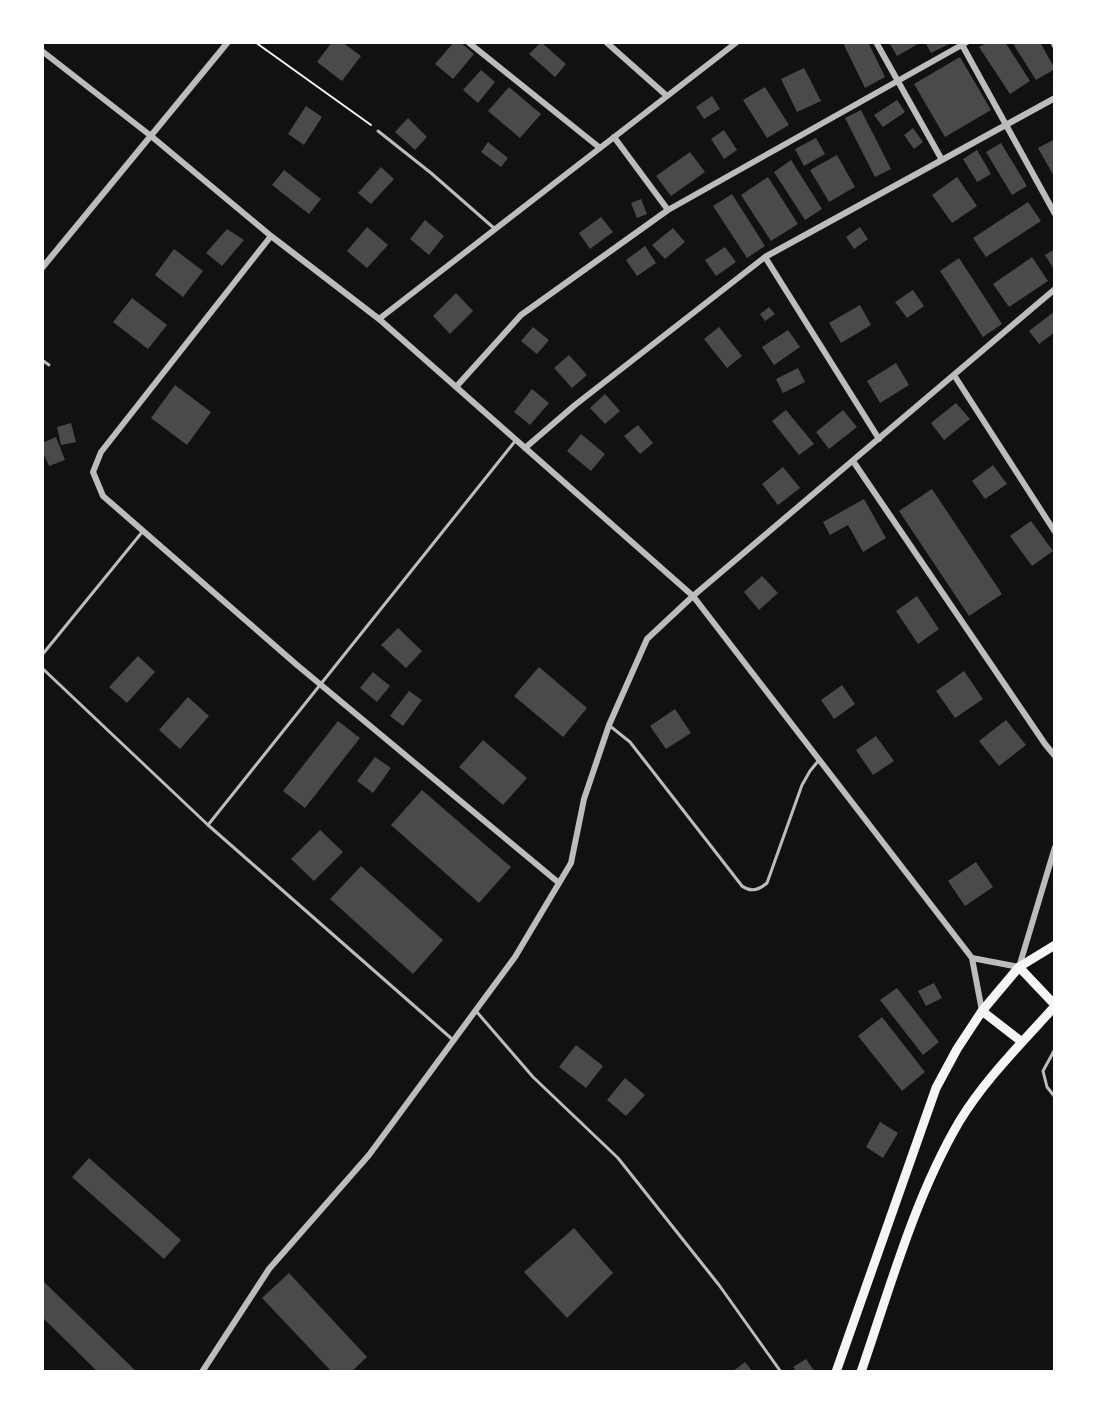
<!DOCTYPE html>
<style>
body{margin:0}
#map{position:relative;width:1097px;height:1414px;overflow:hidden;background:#111;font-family:"Fira Sans Condensed",sans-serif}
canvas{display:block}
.frame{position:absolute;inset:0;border:44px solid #fff;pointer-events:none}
</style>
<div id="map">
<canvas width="1097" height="1414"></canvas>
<div class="frame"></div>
</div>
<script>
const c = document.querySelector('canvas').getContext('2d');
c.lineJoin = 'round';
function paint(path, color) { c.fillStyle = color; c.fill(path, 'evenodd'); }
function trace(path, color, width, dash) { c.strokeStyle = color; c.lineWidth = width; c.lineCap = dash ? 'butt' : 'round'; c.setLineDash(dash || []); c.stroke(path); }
paint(new Path2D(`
 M332,42H342L361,56L342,81L317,62Z
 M454,42H460L474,54L453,79L435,64Z
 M541,42L566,64L555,77L529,54Z
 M845,42H868L885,77L865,88L843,43Z
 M889,42H917L918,44L897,56Z
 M925,42H953L931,53Z
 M988,42H1005L1030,81L1010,94L979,47Z
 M1012,42H1040L1055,69L1036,80Z
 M960,57L991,110L945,137L914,84Z
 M804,68L821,101L797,112L781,79Z
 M481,70L495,82L478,103L463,90Z
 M509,87L541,114L520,138L488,111Z
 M765,87L789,125L767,138L743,100Z
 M712,96L720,109L704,119L696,107Z
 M897,100L905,112L883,127L874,115Z
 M306,106L322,117L304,145L288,134Z
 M861,110L891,169L875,177L845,118Z
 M408,118L427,137L415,150L395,132Z
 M913,128L923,142L914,149L904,135Z
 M724,130L737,150L724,159L711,139Z
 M816,138L825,154L804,166L795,149Z
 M1055,139V178L1038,148Z
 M488,142L508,158L501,167L481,152Z
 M1001,143L1027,186L1012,195L986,152Z
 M977,150L991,174L977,182L963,159Z
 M690,152L705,172L671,196L656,176Z
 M837,155L855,187L829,202L810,170Z
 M791,160L822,209L805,220L774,172Z
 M381,167L394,179L371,204L358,193Z
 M284,170L321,199L309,214L272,185Z
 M768,177L798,224L771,241L741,195Z
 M957,177L977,206L952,223L932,195Z
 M732,194L765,246L747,258L713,206Z
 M641,199L647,214L637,218L631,203Z
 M1028,202L1041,221L986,257L973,238Z
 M601,217L613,232L590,249L579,233Z
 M425,220L444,236L429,255L410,239Z
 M367,227L388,245L367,268L347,251Z
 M860,227L868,239L854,249L846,237Z
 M673,228L685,242L665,259L652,245Z
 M227,229L244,240L222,266L206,253Z
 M645,246L656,263L637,276L626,260Z
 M725,247L736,262L716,276L705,260Z
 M174,249L203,271L183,297L155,275Z
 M1055,249V271L1045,255Z
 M1032,257L1048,281L1009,307L993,284Z
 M959,258L1002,324L983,337L940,271Z
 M913,290L924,306L907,318L895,302Z
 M456,293L473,311L450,334L433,316Z
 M132,298L167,325L148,349L113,322Z
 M860,305L871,325L841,343L829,323Z
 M769,307L775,314L765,321L760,314Z
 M1055,311V332L1039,344L1029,331Z
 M533,327L549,340L537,354L521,341Z
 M719,327L742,356L727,368L704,339Z
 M788,330L800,347L774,365L762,347Z
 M569,355L587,375L572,388L554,368Z
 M896,363L909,385L880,403L867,381Z
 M798,368L805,382L783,393L776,379Z
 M175,385L211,412L187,445L151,418Z
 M532,389L549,403L530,425L514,412Z
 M605,394L620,411L605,424L590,408Z
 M956,403L970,419L944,440L931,423Z
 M786,410L814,444L799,455L772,421Z
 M843,410L857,427L829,449L816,432Z
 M71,423L76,442L61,445L57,427Z
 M638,425L653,443L640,454L624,436Z
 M581,434L605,454L591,471L567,451Z
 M56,437L65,460L49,466L42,450V443Z
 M993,465L1007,484L985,499L972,481Z
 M783,467L800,488L778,505L762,484Z
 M932,489L1002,594L969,616L899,511Z
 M864,499L886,538L863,552L848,525L830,535L823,522Z
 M1031,521L1053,551L1032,566L1010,536Z
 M762,576L778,593L759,610L744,592Z
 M917,596L939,629L918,644L896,611Z
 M398,628L422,651L406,668L381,645Z
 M138,656L155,672L127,703L109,687Z
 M539,667L587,708L563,737L514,696Z
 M964,671L983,699L955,718L936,691Z
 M373,672L390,686L377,702L360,688Z
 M842,685L855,704L834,719L821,700Z
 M409,691L422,700L403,726L390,716Z
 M188,697L209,716L180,749L159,730Z
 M675,709L691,733L666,749L650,726Z
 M1006,720L1026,745L999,766L979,741Z
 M338,721L360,738L305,808L283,791Z
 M876,736L894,761L873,775L856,750Z
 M483,740L527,778L503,805L459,767Z
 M375,757L391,768L373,793L357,781Z
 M422,790L511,867L479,903L391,825Z
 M320,830L343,852L314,881L291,859Z
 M976,862L993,887L965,906L948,881Z
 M361,866L443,940L413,974L330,899Z
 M934,983L942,998L926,1006L918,991Z
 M897,988L939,1042L923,1055L880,1000Z
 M882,1017L925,1072L902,1091L858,1036Z
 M576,1045L603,1066L586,1088L559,1067Z
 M625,1078L645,1095L626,1116L607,1100Z
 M880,1122L898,1133L883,1158L866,1147Z
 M89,1158L181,1240L164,1259L72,1177Z
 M574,1228L613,1273L567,1318L524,1272Z
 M289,1273L367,1357L351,1372H332L262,1298Z
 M42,1280L137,1372H98L42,1317Z
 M806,1359L815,1372H797L793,1367Z
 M745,1362L753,1372H732Z`), '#4a4a4a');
trace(new Path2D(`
 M255,42L371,125`), '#f5f5f5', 2);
trace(new Path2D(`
 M378,131L431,173L495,229
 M42,360L49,365
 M42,655L143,531
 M42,665V668L208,825
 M610,726L630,742L742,886C751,893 759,890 767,883L802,785L810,771L819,760
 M476,1011L533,1077L618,1158L719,1285L781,1372
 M452,1039L208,825L516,440
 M1055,1049L1043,1071L1047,1087L1055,1097`), '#bcbcbc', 3);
trace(new Path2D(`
 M468,42L600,148
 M606,42L667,96
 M876,42L942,160
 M1053,42L1055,46
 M961,43L1055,214
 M42,51L151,136L271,236L379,319L693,596L972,958L982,1011
 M614,137L668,210
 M271,236L101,452L93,472L103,496L297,665L559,883
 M765,257L879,439
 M42,268L228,42
 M379,319L737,42
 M954,375L1055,532
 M456,387L521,315L668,210L967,42
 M525,448L575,405L765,257L1055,98
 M853,461L1045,744L1055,756
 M972,958L1019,967L1055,847
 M202,1372L269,1269L369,1155L515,957L571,863L584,799L609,725L647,639L693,596L1055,289`), '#bcbcbc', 6);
trace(new Path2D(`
 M1019,967L1055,1005
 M982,1011L1022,1042
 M836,1372L936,1088L957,1049L982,1011L1019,967L1055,945
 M861,1372C890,1288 914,1199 959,1122C985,1079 1022,1043 1055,1006`), '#f5f5f5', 9);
</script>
